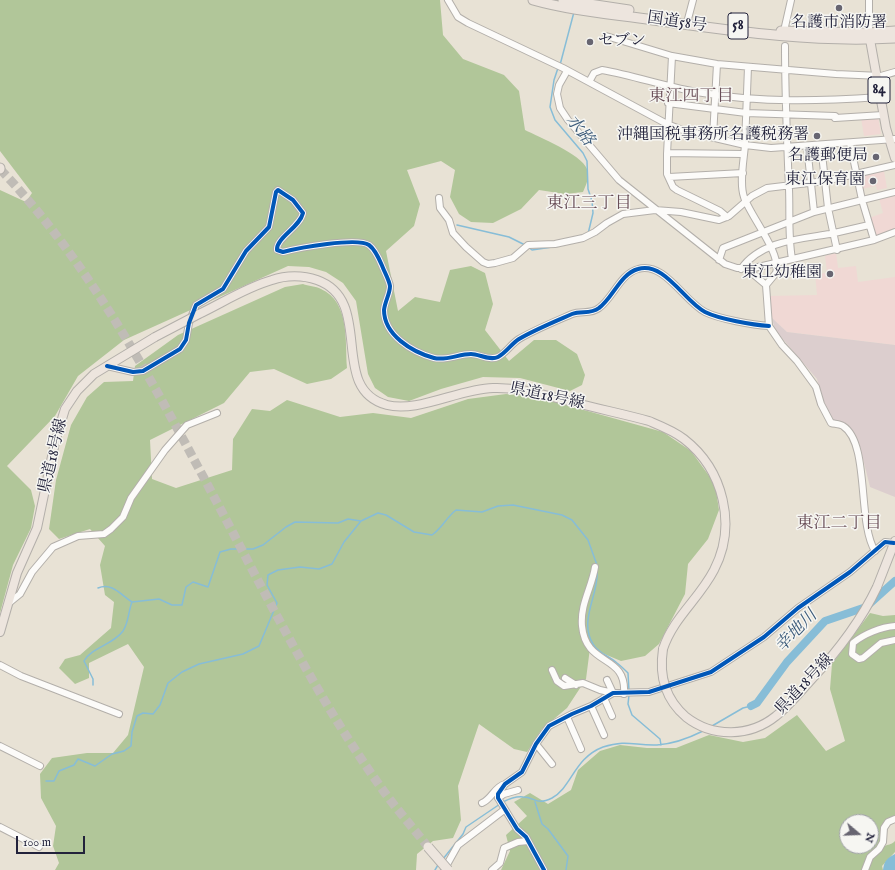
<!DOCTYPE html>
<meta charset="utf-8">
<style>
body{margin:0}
#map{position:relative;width:895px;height:870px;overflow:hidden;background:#e8e2d5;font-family:"IM FELL English",serif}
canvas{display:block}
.north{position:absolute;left:839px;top:814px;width:40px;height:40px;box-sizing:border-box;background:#f6f6f2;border:1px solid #a1a1a9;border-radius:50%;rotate:109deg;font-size:11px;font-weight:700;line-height:16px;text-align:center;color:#22223b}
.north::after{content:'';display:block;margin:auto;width:14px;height:18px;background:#676571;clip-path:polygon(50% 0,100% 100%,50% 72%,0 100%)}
.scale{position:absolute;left:16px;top:836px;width:69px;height:18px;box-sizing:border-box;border:2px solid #22223b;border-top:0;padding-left:5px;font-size:12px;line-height:14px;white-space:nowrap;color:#22223b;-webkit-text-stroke:3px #f6f6f2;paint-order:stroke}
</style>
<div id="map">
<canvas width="895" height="870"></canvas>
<div class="north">N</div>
<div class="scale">100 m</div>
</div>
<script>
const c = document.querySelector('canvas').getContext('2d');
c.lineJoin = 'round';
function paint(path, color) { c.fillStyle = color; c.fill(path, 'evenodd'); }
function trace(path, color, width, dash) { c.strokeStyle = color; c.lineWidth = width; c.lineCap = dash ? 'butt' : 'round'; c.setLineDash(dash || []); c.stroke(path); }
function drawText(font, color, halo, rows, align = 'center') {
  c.font = font + ' "IM FELL English","Noto Serif JP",serif'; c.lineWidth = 3; c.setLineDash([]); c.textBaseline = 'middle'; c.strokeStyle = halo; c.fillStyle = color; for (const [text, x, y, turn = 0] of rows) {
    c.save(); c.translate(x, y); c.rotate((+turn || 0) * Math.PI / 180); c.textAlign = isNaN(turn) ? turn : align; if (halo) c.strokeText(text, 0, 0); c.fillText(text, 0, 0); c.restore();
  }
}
paint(new Path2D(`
 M878,116L881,134L864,136L861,118Z
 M884,171L887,188L877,190L876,186L862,189L860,176Z
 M895,193V229L875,237L869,218L883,213L879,198Z
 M836,253L838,268L856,266L858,282L895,277V345L787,332L772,318L768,296L817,295L815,274L827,273L825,256Z`), '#f0d8d4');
paint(new Path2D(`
 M772,318L787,332L895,345V497L870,487L859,443L847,426L834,421L823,401L817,379L775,330Z`), '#dccece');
paint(new Path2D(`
 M0,0H440L443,35L463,59L504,75L519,91L525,130C539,137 581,154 587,169C590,177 586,185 583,192L565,194L539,190L521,209L493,223L471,222L459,214L450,197L455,170L441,161L407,170L420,204L414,226L386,251L398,311L415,297L440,302L450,270L471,266L485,273L493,304L485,330L509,361L534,340H556L577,354L585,375L582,385L570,391L520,378L483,377L441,389L409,401L388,397L375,388L368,374L356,301L343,283L326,272L309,267L288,266L124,340L78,376L55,416L7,466L31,490L35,506L31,528L13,565L0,613V190L26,202L32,193L0,151Z
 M303,284C308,286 316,286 321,289C350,302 345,341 347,368L331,379L307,384L274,369L250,372L224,403L150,440L152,479L176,488L232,470L233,439L252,409L270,411L287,400L340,417L373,413L411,418L468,399L506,394L537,397L663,432L691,451L715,484L719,510L708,539L688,564L685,594L659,644L645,656L621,661L590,648L586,679L567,708L542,729L527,752L514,749L479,724L458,786L461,820L453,838L433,841L417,854L416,870H55L59,863L53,846L56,826L41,798L40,774L52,758L87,753H113L128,735L144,667L128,644L89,663V678L75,684L59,668L65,659L80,655L111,628L114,602L105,595L100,565L105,546L90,529L59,539L49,529L56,480L71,425L87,397L104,382L133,381L135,366L178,335L285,287Z
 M870,613L883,616L895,615V816L886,820L881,841L863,870H501L510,851L506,835L527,816L514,802L530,793L548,804L571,790L578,770L600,751L620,745L647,748H676L709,735L743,742L765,738L797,715L826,751L845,741L830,689L832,664ZM847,822H871V846H847Z
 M895,841V852L882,866L883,870H868C871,860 876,850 887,845C891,844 892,844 895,841Z`), '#b1c699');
paint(new Path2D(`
 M895,854V870H883C884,861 887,858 895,854Z`), '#87bdd7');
trace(new Path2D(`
 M560,65L574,12
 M558,68L554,80L550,107L555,120L583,153L587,161L588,189L592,201L593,213L588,234
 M457,225L509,237L525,245
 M528,247L532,250L559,246
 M597,569C600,593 578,620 593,644C598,653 609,656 617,663C621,666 625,670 628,673L629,691
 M98,588C112,582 121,595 132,602
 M93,685V679L84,661C92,647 113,645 123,631C129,622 128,612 132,602L159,599L172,605H182L186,587L193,582L208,587L220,552L231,549H253L263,545L286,527L295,522L338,523L348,519L361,521L378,513L386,515L414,532L432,535C442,528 446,518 456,510L482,512L498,506L513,505L562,515L572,520L588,540L597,565
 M629,695L628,704L632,715L660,739L661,745
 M712,726L743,708L751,706
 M46,781H54L59,771L74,765L78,759L95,766L112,754L124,751L131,746L132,732L137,716L143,713L153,714L160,705L168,683L182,672L199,664L243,654L259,646L277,603L267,585L268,575L278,570L300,567L319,569L332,564L344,542L361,521
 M503,802C509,799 516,796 523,797C535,797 536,806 552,798C572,787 574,758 603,747C627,739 635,746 657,745C673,744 689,738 703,731
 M535,802L542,824L548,829L568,856L566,870
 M443,859L463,834L466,827L500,804
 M435,870L438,865`), '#87bdd7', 1.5);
trace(new Path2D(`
 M751,706L757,703L787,662L825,621L866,607L895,581`), '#87bdd7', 8);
trace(new Path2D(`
 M0,169C83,256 142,362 198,467C257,576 313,694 385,793C399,812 414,829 428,847`), '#c0bcb6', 9, [9, 4.5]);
const minor = new Path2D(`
 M448,0L458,17L468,23L563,68L667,124L685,131L745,145L771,148L895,139
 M869,0V33
 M688,19L693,0
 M784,31L791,0
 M606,36L672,56L717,64L836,74L881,76L895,72
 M785,46C785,94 787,141 789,189C790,212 788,236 792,259
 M672,56L667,154V174L673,187L677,190L720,211L727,217
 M748,67L745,145C744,159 739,183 744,197C750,216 782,253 776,273L766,285L769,326L782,345L797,361L816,387L821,404L831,423C835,424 840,424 843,426C870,443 857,522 875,551
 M567,71L559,85L557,94L560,108L568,120L619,180L725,264L737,268H754L874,240L895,232
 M589,82L594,73L602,70C636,76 669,88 703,93C761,103 822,101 880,97
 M668,103L746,113L835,116
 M835,118L883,115
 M713,137L717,64
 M850,143L862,200L874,240
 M821,145L828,208L837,250
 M807,146L814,212
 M667,153L743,154
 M669,177L743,173
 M439,198L440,208L449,220L453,233L466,247L483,262L488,264L495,263L513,258L528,245L555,244L583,238L595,232L607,223L623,214L655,210L681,212L719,220L729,216L752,196L767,188L825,181L895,165
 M719,260L723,248L814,212L895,192
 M741,269C760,241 800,239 830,234C843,231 856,228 869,225
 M747,269L766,285
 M107,366L133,372L143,371L180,349L186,340L189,323L196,305L223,289L246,251L269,227L276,192L278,190L293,200L303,213C300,227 276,238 277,250L283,252C298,248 357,237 369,245C376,250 380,261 383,268C385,273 389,280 390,286C390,294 385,301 384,310C384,335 412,352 434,358C446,361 459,354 471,354C479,354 490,361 498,357C506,353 511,344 519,339C534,330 556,321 572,314C581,310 590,315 599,308C613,298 620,274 638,269C664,261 684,301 705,312C719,319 753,325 769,326
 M595,567C592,587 580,604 582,626C586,668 627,653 624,694
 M9,603L20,594L32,572L53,547L78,536L104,534L111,529L123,517L131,498L165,450L187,425L217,413
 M895,626C881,627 864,634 853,643L852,654L859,659L863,658L881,643L895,640
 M0,665L21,676L119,714
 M552,670L557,681L564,686L583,683L600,690L613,693
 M565,678L576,685
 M607,680L613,693
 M604,698L612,716
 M591,706L604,735
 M567,717L581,749
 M536,744L552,764
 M0,746L40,766
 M498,798L504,794L518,790
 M482,803C492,799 494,787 505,784
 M0,827L39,847
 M444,870L458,845L504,810
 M492,870L500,863L504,848L518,842L528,841
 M544,870L526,837L517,829L498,798V794L505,784L522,772L536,744L549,726L572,714L591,706L613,693L649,692L711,672L764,637L798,608L850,572L885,542L894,543
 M865,870L870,857L879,849L883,842L884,828L888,822L895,819`);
const major = new Path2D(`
 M869,34L886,128L895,158
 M199,314C222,303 247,287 272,280C286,275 303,275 317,280C376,301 327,389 387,405C417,413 459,389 493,388C521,387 546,396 573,402C598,409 624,414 649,421C661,426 674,431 684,439C724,470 737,526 714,570C699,599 673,618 663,649
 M877,587L895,541
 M0,632L17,573L37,528L55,442L65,409L77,391L94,374L155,337`);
const highway = new Path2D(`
 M533,0C572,11 613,14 653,20C733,31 813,43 895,38
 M563,0L629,10
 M781,31L869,33L895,31
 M0,168V169`);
trace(minor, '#b3afaa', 8);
trace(major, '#b3afaa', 10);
trace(highway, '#b3afaa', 11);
trace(minor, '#fcfbf9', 6);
trace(major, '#ede5de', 8);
trace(highway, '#ede5de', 9);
const majorBridge = new Path2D(`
 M155,337L199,314
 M663,649C659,675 665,699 686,717C713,738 750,737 776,716C789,706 799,693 810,681C837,652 860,623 877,587`);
const highwayBridge = new Path2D(`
 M428,847L448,870`);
trace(majorBridge, '#b3afaa', 10, []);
trace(highwayBridge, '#b3afaa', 11, []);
trace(majorBridge, '#ede5de', 8);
trace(highwayBridge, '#ede5de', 9);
trace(new Path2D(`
 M107,366L133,372L143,371L180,349L186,340L189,323L196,305L223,289L246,251L269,227L276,192L278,190L293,200L303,213C300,227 276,238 277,250L283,252C298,248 357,237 369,245C376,250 380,261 383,268C385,273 389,280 390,286C390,294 385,301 384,310C384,335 412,352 434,358C446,361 459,354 471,354C479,354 490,361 498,357C506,353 511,344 519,339C534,330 556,321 572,314C581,310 590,315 599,308C613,298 620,274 638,269C664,261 684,301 705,312C719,319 753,325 769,326
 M544,870L526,837L517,829L498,798V794L505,784L522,772L536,744L549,726L572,714L591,706L613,693L649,692L711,672L764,637L798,608L850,572L885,542L894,543`), '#0057b8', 4);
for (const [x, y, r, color] of [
 [839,8,4,"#676571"],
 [590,42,4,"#676571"],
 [817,136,4,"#676571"],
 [876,157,4,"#676571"],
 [873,181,4,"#676571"],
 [830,274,4,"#676571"]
]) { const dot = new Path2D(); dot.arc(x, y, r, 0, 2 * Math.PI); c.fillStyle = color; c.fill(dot); trace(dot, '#f6f6f2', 1.5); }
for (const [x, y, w] of [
 [738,26,20],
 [879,90,22]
]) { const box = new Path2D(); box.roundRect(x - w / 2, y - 13, w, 26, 3); c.fillStyle = '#f6f6f2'; c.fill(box); trace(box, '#22223b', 1); }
drawText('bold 15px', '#22223b', null, [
 ["58",738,26],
 ["84",879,90]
]);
drawText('16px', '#22223b', '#f6f6f2', [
 ["国道58号",677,23,8],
 ["県道18号線",547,397,12],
 ["県道18号線",54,456,-77],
 ["県道18号線",805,685,-47]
]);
drawText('16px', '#22223b', '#f6f6f2', [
 ["名護市消防署",839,24,"center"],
 ["セブン",598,42,"left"],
 ["沖縄国税事務所名護税務署",809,136],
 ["名護郵便局",868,157],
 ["東江保育園",865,181],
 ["東江幼稚園",822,274]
], 'right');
drawText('17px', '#684d56', '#f6f6f2', [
 ["東江四丁目",691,98],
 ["東江三丁目",589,205],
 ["東江二丁目",839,525]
]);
drawText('italic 17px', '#3a5a7a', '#f6f6f2', [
 ["水路",579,131,52],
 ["幸地川",797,632,-46]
]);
</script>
